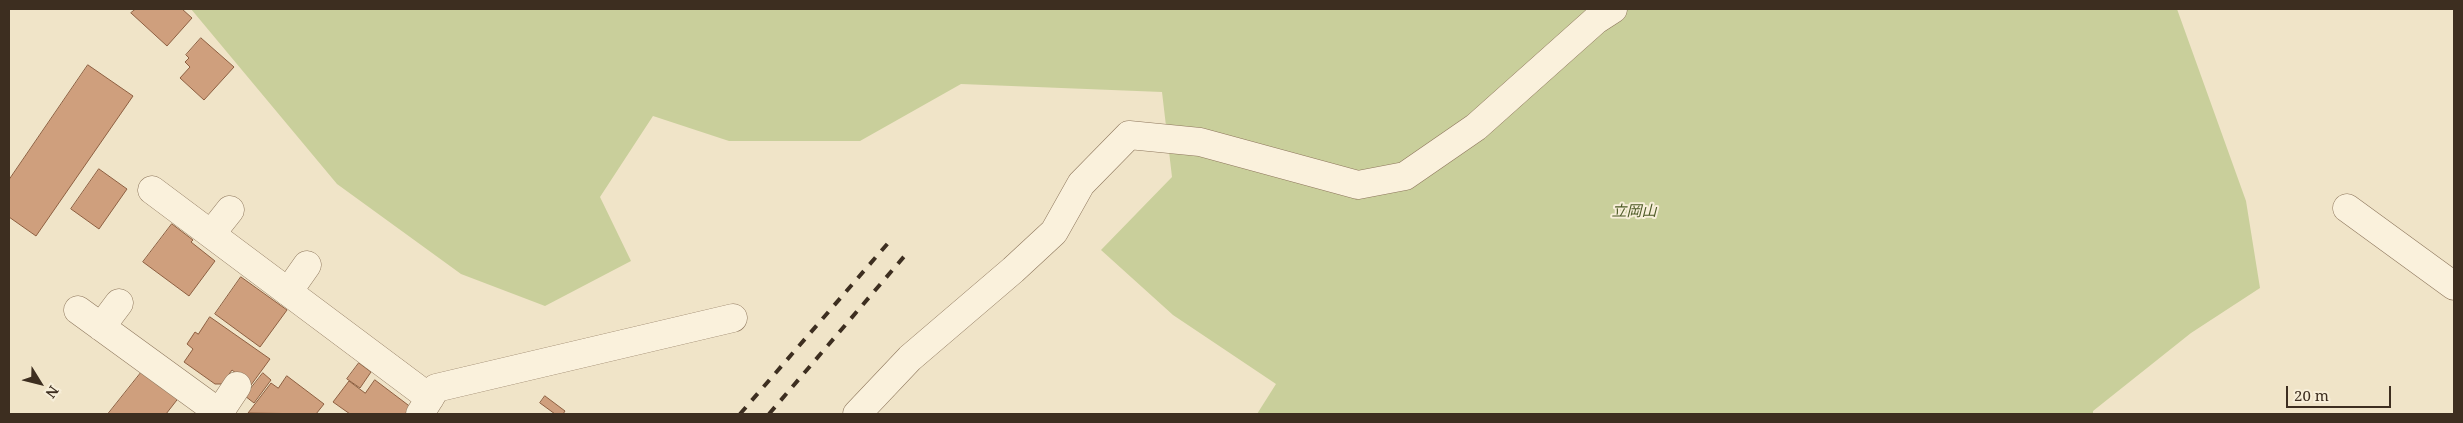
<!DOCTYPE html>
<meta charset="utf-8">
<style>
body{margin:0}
#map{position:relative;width:2463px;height:423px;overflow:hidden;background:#f0e4c8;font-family:"Noto Serif",serif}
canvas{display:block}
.frame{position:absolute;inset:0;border:10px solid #3d2e20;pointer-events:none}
.north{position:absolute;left:15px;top:358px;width:50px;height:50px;-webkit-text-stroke:4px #f7eed8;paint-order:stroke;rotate:126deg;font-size:14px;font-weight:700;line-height:20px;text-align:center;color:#3d2e20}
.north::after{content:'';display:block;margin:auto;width:18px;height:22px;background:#3d2e20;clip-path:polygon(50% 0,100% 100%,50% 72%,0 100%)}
.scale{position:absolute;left:2286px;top:386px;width:105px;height:22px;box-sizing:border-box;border:2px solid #3d2e20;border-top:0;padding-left:6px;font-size:15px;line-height:18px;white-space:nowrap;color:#3d2e20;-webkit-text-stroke:4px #f7eed8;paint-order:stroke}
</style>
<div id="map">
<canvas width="2463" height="423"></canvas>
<div class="frame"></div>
<div class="north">N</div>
<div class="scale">20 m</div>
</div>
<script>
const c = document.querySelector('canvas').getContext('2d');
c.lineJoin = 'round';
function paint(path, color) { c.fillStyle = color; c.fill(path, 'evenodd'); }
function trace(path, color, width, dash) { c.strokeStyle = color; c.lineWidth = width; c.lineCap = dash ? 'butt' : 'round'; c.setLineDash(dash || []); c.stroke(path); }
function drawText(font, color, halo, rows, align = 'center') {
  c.font = font + ' "Noto Serif","Noto Sans JP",serif'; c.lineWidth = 4; c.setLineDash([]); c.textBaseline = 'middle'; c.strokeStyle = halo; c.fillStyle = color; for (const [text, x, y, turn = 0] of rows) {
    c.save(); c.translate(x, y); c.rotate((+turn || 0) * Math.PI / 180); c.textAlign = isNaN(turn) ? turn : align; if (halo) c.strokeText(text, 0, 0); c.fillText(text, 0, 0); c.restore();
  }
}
paint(new Path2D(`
 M191,9H2177L2246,201L2260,288L2191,333L2093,411V414H1257L1276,384L1173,315L1101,250L1172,177L1162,92L961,84L860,141H729L653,116L600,197L631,261L545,306L461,274L337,184Z`), '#c9cf9b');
const building = new Path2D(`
 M136,9H182L192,18L167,46L131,13Z
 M201,38L234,67L204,100L180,78L190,67L185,62L189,58L186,55Z
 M88,65L133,96L36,236L9,217V180Z
 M99,169L127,189L99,229L71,209Z
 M172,224L193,240L191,242L215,261L189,296L143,262Z
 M241,277L287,310L260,347L215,314Z
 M210,317L270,359L251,385L232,370L222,384H215L184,362L193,349L187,344L195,332L198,334Z
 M359,363L371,372L360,388L347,379Z
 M144,369L180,396L166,414H108Z
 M263,373L271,380L254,403L245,396Z
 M287,376L324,404L316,414L248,413L271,383L278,388Z
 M375,380L412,408L407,414H350L333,402L349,381L365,393Z
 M545,396L565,411L563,414H555L540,403Z`);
paint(building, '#cf9f7d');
trace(building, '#8d5f41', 1);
const minor = new Path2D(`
 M152,190L430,398
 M2347,208L2454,286
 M211,234L230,210
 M288,292L307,265
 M78,310L221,414
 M101,327L119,303
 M219,413L237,386
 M420,414L436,388L733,318
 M857,414L910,358L1013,270L1054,232L1081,184L1129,135L1200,142L1358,185L1405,176L1476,127L1596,20L1613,9`);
trace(minor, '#8d765c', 29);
trace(minor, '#faf1dc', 28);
trace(new Path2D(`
 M740,414L889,242
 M769,414L908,252`), '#3d2e20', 4, [9, 9]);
drawText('italic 15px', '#4d5a26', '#f7eed8', [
 ["立岡山",1634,212]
]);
</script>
